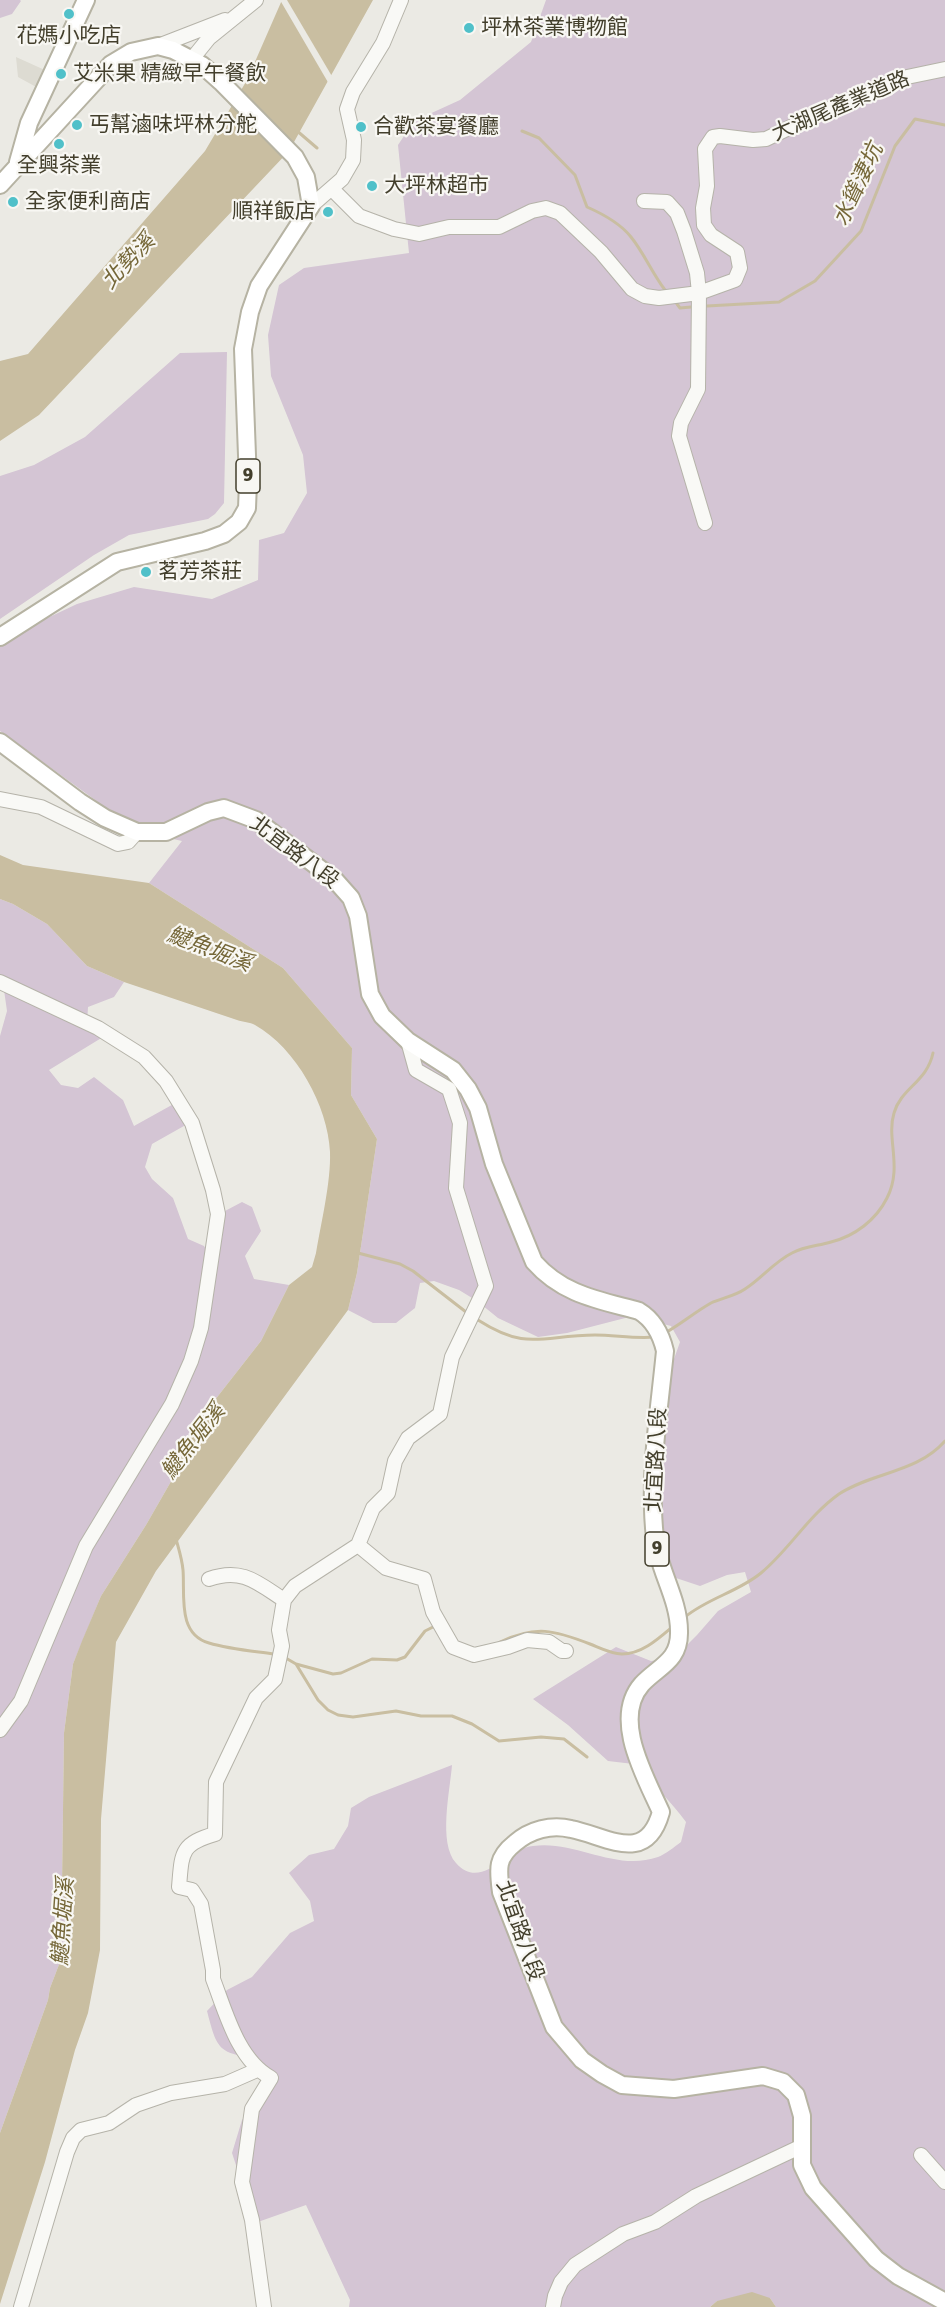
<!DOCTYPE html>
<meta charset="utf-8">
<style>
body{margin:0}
canvas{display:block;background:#ebeae4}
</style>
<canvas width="945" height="2307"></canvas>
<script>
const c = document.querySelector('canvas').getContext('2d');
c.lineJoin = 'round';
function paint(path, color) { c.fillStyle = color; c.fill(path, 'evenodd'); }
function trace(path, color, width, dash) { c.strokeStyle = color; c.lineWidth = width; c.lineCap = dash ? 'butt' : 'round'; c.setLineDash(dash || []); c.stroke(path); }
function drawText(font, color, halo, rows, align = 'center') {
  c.font = font + ' Signika,"Noto Sans TC",sans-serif'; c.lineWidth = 4.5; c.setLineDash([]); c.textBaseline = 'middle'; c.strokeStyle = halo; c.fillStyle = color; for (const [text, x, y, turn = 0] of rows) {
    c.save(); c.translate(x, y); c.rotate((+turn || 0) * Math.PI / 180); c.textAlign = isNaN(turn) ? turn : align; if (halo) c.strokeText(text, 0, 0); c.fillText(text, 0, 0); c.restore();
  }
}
paint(new Path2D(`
 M16,57L47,71L38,88L18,77Z`), '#dddbd2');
paint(new Path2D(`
 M0,0H20L21,1L12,14L0,18Z
 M546,0H945V2307H776L770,2298L717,2301L710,2307H349L350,2300L306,2205L255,2223L232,2153L242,2120L259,2098L269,2078L259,2058C219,2054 217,2050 207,2011L227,1990L252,1977L290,1933L314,1921L310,1901L289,1873L309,1855L334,1849L348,1826L351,1808L369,1797L452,1765C450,1791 438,1843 456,1863C481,1892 508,1848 533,1846C576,1840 615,1872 658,1857C666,1854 674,1847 681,1842L686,1822C671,1801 654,1788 642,1765L608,1761L568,1725L533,1699L616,1647L651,1661L674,1658L697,1635L718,1611L751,1592L745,1572L727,1575L700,1586L676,1578L658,1581L661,1492L648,1468L662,1393L680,1342L671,1326L633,1316L567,1333L538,1337L498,1318L477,1301L459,1290L434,1281L420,1283L415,1308L396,1323H373L348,1310L357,1273L377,1139L351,1095L352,1048L283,968L149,883L182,841L138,831L0,731V641L3,639L77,604L134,587L212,599L258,580L259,540L284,533L307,493L303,455L271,376L268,335L279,285L304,268L409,253L398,145L414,121L460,100L531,42Z
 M227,352L224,503L215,514L208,519L129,535L94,555L0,619V476L34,465L85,437L180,353Z
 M0,899L13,904L47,924L87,966L124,982L114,997L88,1007L87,1023L103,1037L49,1070L61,1085L78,1088L94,1077L123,1100L134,1126L179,1101L191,1122L152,1144L145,1167L152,1179L173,1198L188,1239L204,1246L210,1256L222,1239L225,1211L242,1202L252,1207L261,1231L245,1256L254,1279L289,1285L261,1341L200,1419L183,1448L177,1471L146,1525L101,1596L73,1664L64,1733L62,1886L69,1927L65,1949L50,1988L48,2000L0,2133V1036L7,1011L3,983L0,982Z`), '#d4c5d4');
paint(new Path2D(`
 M282,0H373L289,151L39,415L0,441V361L28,354L205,151L247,80Z
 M0,855L23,865L149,883L283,968L352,1048L351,1095L377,1139L357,1273L348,1310L156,1571L116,1642L101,1819L100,1950L88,2013L75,2050L45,2162L0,2304V2133L48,2000L50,1988L65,1949L69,1927L62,1886L64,1733L73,1664L82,1641L101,1596L146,1525L177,1471L183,1448L200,1419L261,1341L289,1285L312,1267L316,1253C321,1223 331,1182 330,1152C328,1106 296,1048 255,1025C250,1022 243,1022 237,1020L124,982L87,966L47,924L13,904L0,899Z
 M752,2292L770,2298L776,2307H710L717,2301Z`), '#c9bea1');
paint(new Path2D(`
 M280,0H287L333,78L329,84Z`), '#ebeae4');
trace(new Path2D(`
 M296,130L317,148
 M522,131L539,138L575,175L587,207C603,214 620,223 631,237C644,253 652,273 665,290
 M677,304L680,308L691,307
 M707,306L779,302L815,281L861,231L895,146L915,119L945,125
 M358,1253L400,1264L413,1271L466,1312
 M478,1320C528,1352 542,1335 595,1335C615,1335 635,1339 655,1337
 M665,1333C681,1324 695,1312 711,1303C722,1298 735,1296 745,1289C762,1278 774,1262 792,1253C805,1246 818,1246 831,1242C855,1236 876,1220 887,1198C903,1167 886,1139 894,1113C901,1088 927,1082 933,1053
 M176,1539C179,1550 182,1559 183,1570C185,1595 177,1634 209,1643C229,1649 252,1651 273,1654
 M685,1617C708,1598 738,1592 761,1573C789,1550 808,1516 839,1494C873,1472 917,1473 945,1441
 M500,1642C536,1625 554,1630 590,1644C600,1648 611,1654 622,1654C641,1654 657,1640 671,1628
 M284,1657L296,1664L318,1700L328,1710L338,1715L353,1717L396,1711L421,1716H452L472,1724L499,1741L541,1737L564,1739L587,1757
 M296,1664L333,1674L341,1673L372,1659L397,1660L405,1657L425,1631L433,1627`), '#c9bea1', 3);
const minor = new Path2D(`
 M158,46L225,20
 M192,59L209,38L256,0
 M332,189L359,216L394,229L419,234L449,227H499L532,211L546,208L560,213L601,252L632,289L645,296L659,298L699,293L735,280L740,268L737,252L711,235L704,225L703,208L707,186L705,149L713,137L720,136L753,140L766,139L822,112L907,77L945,69
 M644,201L667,202L677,213L684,231L697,273L699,293L698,389L681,423L679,436L705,523
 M311,206L342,179L353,160L354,140L347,109L353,92L383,43L401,0
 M0,799L41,807L118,844L128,842L137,832
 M0,982L98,1028L144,1057L166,1081L192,1123L213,1190L218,1214L201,1328L191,1361L172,1404L86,1546L21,1701L0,1730
 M358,1545L386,1568L424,1579L433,1612L453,1647L474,1655L508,1647L527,1640L549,1642L562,1651H566
 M209,1579C242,1567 258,1583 284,1600
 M921,2155L945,2182
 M21,2307L67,2152L73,2138L81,2130L109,2123L136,2105L171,2093L225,2084L257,2070
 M264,2307L252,2220L242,2182L252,2109L271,2078C238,2060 226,2013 213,1979V1970L201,1904L192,1890L179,1887C182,1853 180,1844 215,1834L216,1782L256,1698L275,1679L282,1646L279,1630L284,1600L295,1586L358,1545L373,1508L388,1493L395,1461L408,1438L440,1414L452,1357L486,1286L456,1188L460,1123L449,1089L416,1070L408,1041
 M553,2307L555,2296L561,2282L575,2265L623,2234L655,2222L696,2196L802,2146`);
const major = new Path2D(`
 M18,162L29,123L86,0
 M0,185L111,64L131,52L158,46L173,50L202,65L221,82L295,157L306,177L311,206L259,286L250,312L243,349L248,482L247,508L239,522L224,534L205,541L117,562L0,637
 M0,742L80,802L105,818L137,832H166L208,812L224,808L256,820L335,880L351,898L358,916L370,994L382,1016L408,1041L453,1070L468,1089L478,1108L494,1164L534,1262C563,1295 599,1300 639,1311C654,1320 661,1334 665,1351C659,1413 648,1477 655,1538C658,1569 679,1599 679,1631C680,1661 659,1666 642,1684C611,1719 646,1778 661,1812C646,1866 607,1836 571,1829C551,1824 530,1830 515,1843C496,1858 498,1869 501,1892L554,2027L582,2060L602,2074L622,2085L674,2089L763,2076L783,2082L796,2095L802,2116V2165L813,2188L876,2259L898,2276L945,2302`);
trace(minor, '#b5b3a9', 16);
trace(major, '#b6b3a3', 20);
trace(minor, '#f9f9f6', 14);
trace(major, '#fff', 16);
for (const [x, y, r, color] of [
 [69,14,6,"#50c0c9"],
 [469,28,6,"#50c0c9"],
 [61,74,6,"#50c0c9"],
 [77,125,6,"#50c0c9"],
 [361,127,6,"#50c0c9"],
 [59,144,6,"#50c0c9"],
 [372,186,6,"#50c0c9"],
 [13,202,6,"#50c0c9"],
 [328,212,6,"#50c0c9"],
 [146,572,6,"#50c0c9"]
]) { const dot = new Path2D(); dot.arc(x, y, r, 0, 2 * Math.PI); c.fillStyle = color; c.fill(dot); trace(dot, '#f8f7f3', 2); }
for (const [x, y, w] of [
 [248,476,24],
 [657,1549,24]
]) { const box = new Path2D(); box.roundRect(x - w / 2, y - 17, w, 34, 4.5); c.fillStyle = '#f8f7f3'; c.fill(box); trace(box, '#433f2c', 1.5); }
drawText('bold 20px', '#433f2c', null, [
 ["9",248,476],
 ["9",657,1549]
]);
drawText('21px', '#433f2c', '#f8f7f3', [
 ["坪林茶業博物館",481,28],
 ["花媽小吃店",69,36,"center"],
 ["艾米果 精緻早午餐飲",73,74],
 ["丐幫滷味坪林分舵",89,125],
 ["合歡茶宴餐廳",373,127],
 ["全興茶業",59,166,"center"],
 ["大坪林超市",384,186],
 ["全家便利商店",25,202],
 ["順祥飯店",316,212,"right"],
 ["茗芳茶莊",158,572]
], 'left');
drawText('21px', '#433f2c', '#f8f7f3', [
 ["大湖尾產業道路",841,107,-23],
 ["北宜路八段",294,853,37],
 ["北宜路八段",657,1460,-87],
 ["北宜路八段",519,1931,71]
]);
drawText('italic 22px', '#756738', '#f8f7f3', [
 ["水聳淒坑",859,185,-65],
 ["北勢溪",129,262,-47],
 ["𩻸魚堀溪",209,950,21],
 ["𩻸魚堀溪",194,1442,-52],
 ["𩻸魚堀溪",64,1922,-86]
]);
</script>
